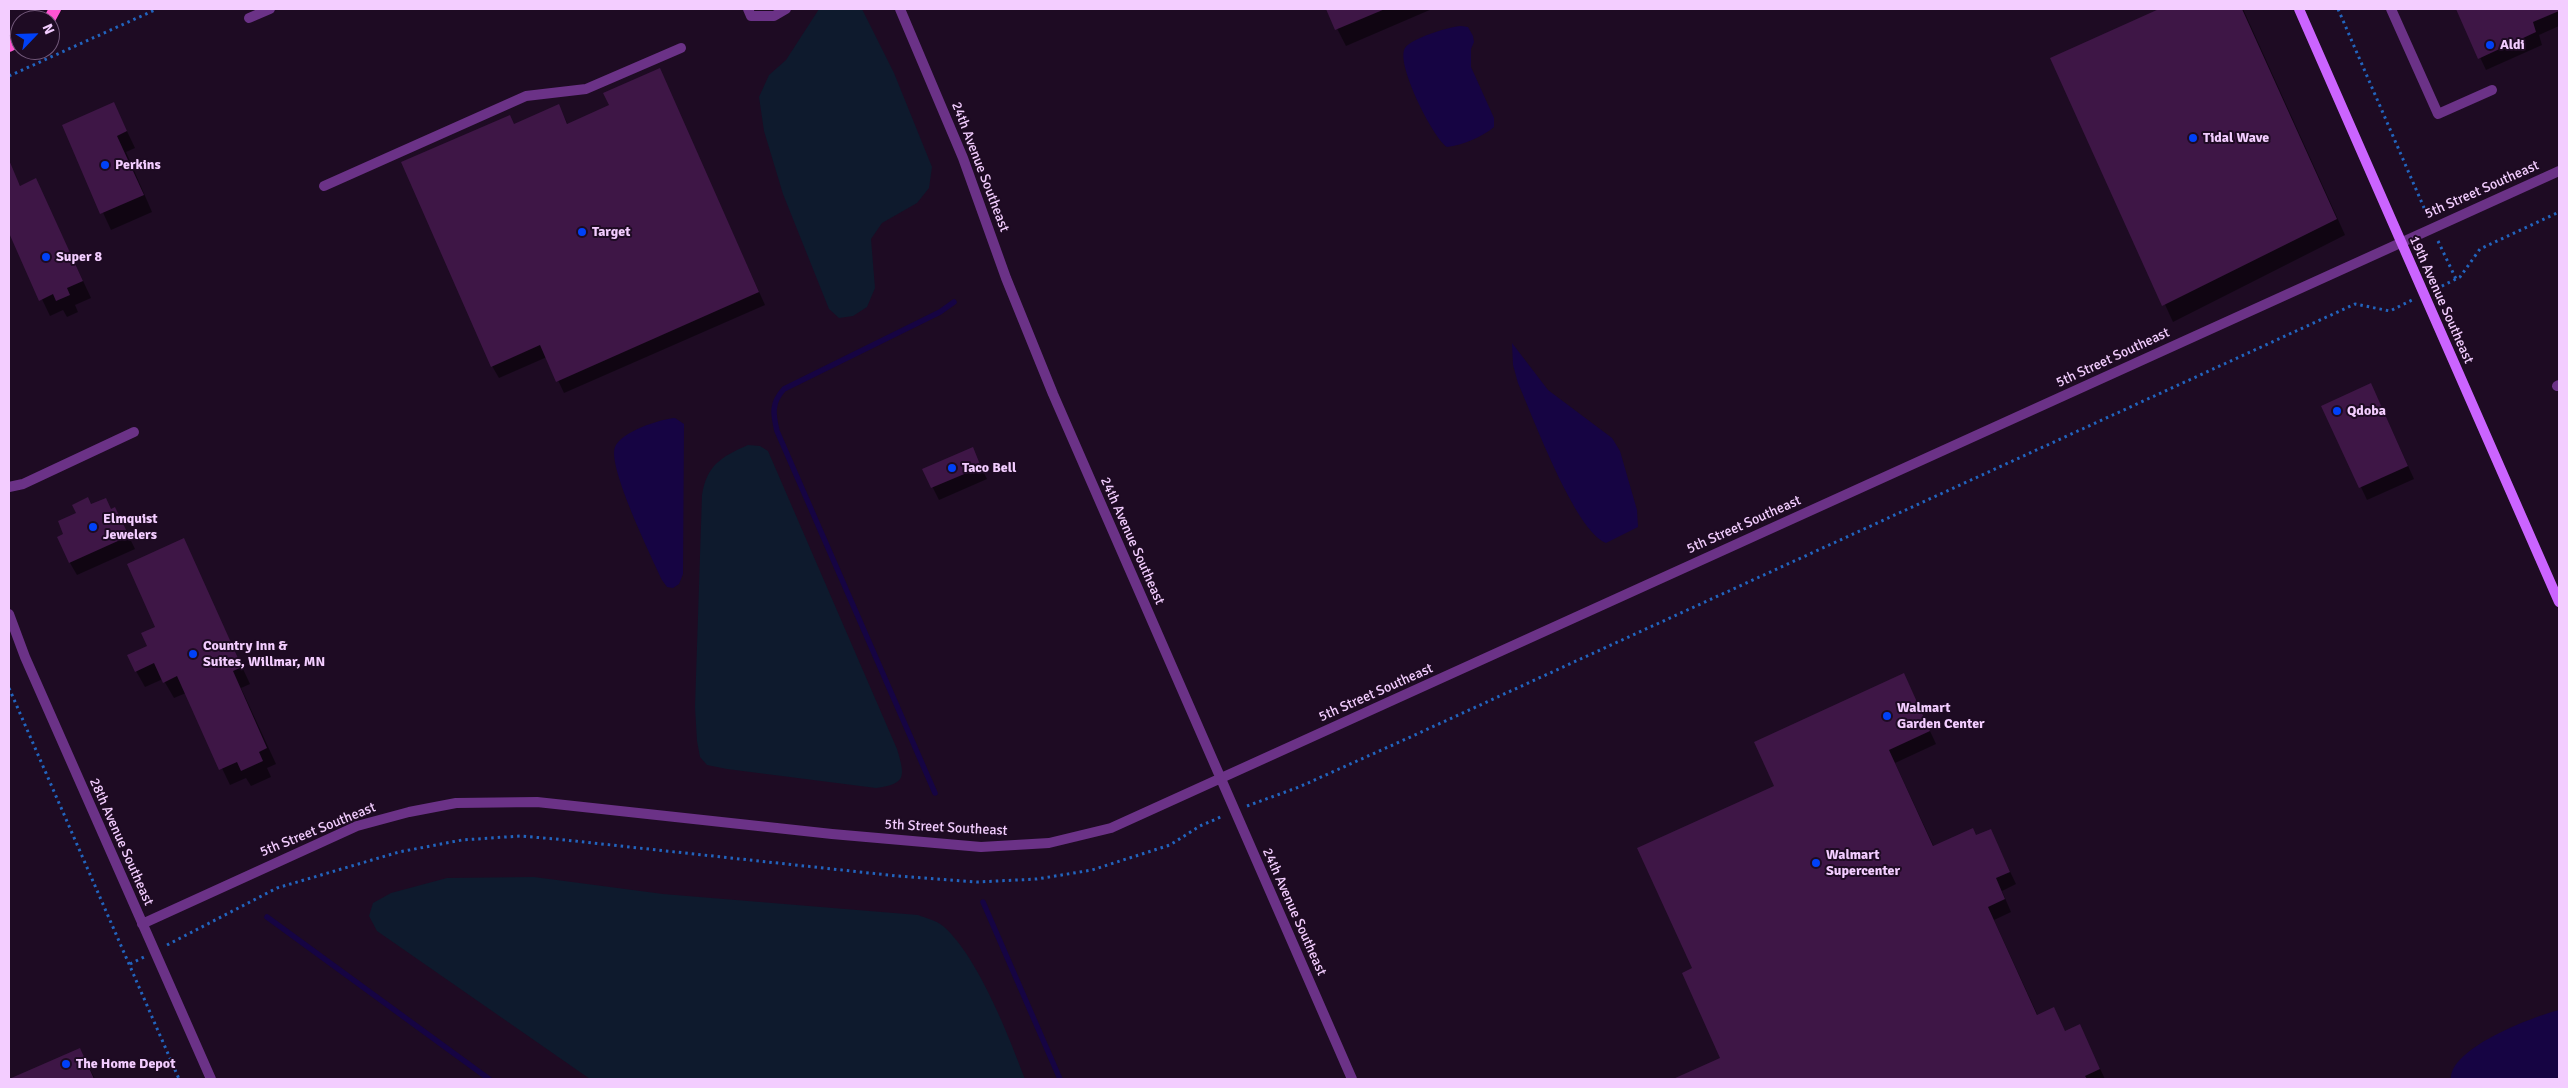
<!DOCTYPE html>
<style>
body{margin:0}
#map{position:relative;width:2568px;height:1088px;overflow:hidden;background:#1e0b23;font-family:Signika,sans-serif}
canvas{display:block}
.frame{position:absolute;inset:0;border:10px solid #f3cdff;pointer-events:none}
.north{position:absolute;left:10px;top:10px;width:50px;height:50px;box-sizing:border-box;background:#1e0b23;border:1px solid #73597b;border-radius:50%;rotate:66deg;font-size:14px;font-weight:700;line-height:20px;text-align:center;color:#f3cdff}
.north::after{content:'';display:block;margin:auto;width:18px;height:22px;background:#0041f8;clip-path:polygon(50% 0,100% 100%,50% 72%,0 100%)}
</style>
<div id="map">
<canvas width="2568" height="1088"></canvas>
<div class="frame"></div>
<div class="north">N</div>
</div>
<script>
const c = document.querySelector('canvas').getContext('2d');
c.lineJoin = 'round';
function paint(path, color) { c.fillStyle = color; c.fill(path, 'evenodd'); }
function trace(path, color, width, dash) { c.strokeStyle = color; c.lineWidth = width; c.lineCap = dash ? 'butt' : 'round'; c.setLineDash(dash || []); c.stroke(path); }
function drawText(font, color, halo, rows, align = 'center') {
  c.font = font + ' Signika,sans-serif'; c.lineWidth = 4; c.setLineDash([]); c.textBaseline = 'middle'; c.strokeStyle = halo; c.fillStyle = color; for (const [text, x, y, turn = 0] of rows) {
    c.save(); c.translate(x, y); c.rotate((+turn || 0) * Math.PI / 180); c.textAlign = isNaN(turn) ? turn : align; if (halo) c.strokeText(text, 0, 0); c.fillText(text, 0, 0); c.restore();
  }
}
paint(new Path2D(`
 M819,9H862L894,73L932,167L929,188L917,203L882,223L871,239L875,288L867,307L853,316L839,318L829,309L783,194L764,131L759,97L769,75L786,60Z
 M748,445L760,446L768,451L897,749C905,776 907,784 876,788L727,769L707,765L700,757L697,741L695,707L702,495C707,465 721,457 748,445Z
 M534,877L663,894L918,915C926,918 937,921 943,926C977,955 1009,1036 1025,1079H590L377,931L369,916L373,903L391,893L447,878Z`), '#0e1a2d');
paint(new Path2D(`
 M1461,26L1468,27L1473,36L1474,42L1471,49V67L1494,118V127C1482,137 1463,145 1447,147C1433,138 1395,63 1405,48C1412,38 1448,27 1461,26Z
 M1512,343L1548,390L1612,438L1620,451L1637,510L1638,527L1606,543C1575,531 1533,417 1518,383L1513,365Z
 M675,418L684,424L683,574L679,584L673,588L667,587L662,580C652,558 607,466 615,447C621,432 660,419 675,418Z
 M2559,1010V1077L2554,1079H2451C2450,1048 2532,1017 2559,1010Z`), '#160443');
paint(new Path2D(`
 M1327,9H1432L1346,46Z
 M2162,9H2243L2345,235L2173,322L2052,58Z
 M2461,9H2559V26L2539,35L2542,45L2486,70L2459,13Z
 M659,70L765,305L564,393L547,357L499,378L492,366L514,125L559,106L568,125L611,106Z
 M114,104L135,148L126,152L152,212L111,230L63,126Z
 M14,175L21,187L36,180L91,298L75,305L78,312L67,317L63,310L50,316L9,230V177Z
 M2377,397L2414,479L2367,500L2323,406Z
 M972,449L987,479L939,500L924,470Z
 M92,506L111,510L115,508L135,549L77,575L70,563L65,534Z
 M183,540L250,684L241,688L276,764L267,768L271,777L251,786L246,778L230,785L186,693L174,698L163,679L145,687L136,671L157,628Z
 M1904,675L1936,744L1895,763L1934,847L1976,837L1990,830L2016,884L2002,891L2011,912L1994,920L2038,1016L2054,1009L2065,1032L2079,1026L2105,1079H1689L1687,1074L1722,1059L1694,969L1776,786Z
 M80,1050L95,1079H13Z`), '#0007');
trace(new Path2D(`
 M935,793L777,431C773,414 771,403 784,389L940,312L954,302
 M983,902L1060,1079
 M267,917L489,1079`), '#160443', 5.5);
paint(new Path2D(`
 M1326,9H1385L1335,30Z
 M2159,9H2242L2337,219L2162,306L2050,58Z
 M2456,9H2559V11L2533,22L2536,32L2478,59Z
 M660,68L759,292L556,382L540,345L491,367L401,162L510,115L514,124L559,104L567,124L609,105L603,93Z
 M114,102L127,131L117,136L144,195L100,214L62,125Z
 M9,160L20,186L36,178L83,281L67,288L70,295L56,301L53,294L39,301L9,233Z
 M2371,383L2408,466L2359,488L2321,406Z
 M973,447L981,467L931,488L922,469Z
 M88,497L91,504L106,498L111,509L115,507L129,536L69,563L57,537L63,534L58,521L76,513L72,505Z
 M184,538L242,667L233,671L267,748L259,752L263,761L241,771L237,762L219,770L177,676L163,683L154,663L135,672L127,655L147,646L141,633L155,627L127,564Z
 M1904,673L1930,731L1889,750L1933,846L1973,828L1976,835L1991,829L2010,872L1996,878L2005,899L1988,907L2037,1015L2054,1007L2065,1031L2080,1024L2100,1069L2085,1076L2087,1079H1673L1720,1058L1682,973L1692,968L1637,848L1774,786L1754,742Z
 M80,1048L94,1079H9Z`), '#3e1646');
trace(new Path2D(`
 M2338,9L2428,217
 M9,76L157,9
 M2438,241L2456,279
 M2436,289L2460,277L2480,249L2559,212
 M9,688L179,1079
 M1247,806L1299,787L1406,739L2355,304L2390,311L2412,300
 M167,945L277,888L399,852L462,840L520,836L556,839L897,876L977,882L1037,879L1092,870L1170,845L1200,826L1223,816
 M130,964L144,957`), '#2264be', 3, [2.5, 4]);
trace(new Path2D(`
 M748,9L751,16H774L786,9
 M2391,9L2438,114L2492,90
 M249,18L270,9
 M324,186L526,96L586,89L681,48
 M2557,386L2559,385
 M9,487L23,484L134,432`), '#6b3287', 10);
trace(new Path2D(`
 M900,9L963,158L1006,278L1053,394L1352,1079
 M9,614L25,657L211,1079
 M142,924L357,826L409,812L456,803L537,802L832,834L981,847L1049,843L1111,828L2559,171`), '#6b3287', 10);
trace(new Path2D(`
 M2299,9L2559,602`), '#cb64ff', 10);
trace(new Path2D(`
 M49,20L55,9
 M9,46L20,40`), '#ff54d2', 12);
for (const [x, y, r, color] of [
 [2490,45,5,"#0041f8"],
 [2193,138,5,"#0041f8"],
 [105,165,5,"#0041f8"],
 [582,232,5,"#0041f8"],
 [46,257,5,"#0041f8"],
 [2337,411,5,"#0041f8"],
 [952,468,5,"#0041f8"],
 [93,527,5,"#0041f8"],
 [193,654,5,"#0041f8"],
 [1887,716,5,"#0041f8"],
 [1816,863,5,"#0041f8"],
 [66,1064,5,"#0041f8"]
]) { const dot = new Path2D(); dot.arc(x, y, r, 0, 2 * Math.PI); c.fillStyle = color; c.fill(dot); trace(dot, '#1e0b23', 2); }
drawText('bold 14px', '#f3cdff', '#1e0b23', [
 ["Aldi",2500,45],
 ["Tidal Wave",2203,138],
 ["Perkins",115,165],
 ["Target",592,232],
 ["Super 8",56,257],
 ["Qdoba",2347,411],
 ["Taco Bell",962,468],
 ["Elmquist",103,519],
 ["Jewelers",103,535],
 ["Country Inn &",203,646],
 ["Suites, Willmar, MN",203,662],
 ["Walmart",1897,708],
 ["Garden Center",1897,724],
 ["Walmart",1826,855],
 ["Supercenter",1826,871],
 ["The Home Depot",76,1064]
], 'left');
drawText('14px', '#f3cdff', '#1e0b23', [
 ["24th Avenue Southeast",980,167,69],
 ["5th Street Southeast",2482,190,-24],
 ["19th Avenue Southeast",2441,300,66],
 ["5th Street Southeast",2113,358,-25],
 ["5th Street Southeast",1744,525,-24],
 ["24th Avenue Southeast",1132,541,66],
 ["5th Street Southeast",1376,693,-24],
 ["5th Street Southeast",946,828,3],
 ["5th Street Southeast",318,830,-22],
 ["28th Avenue Southeast",121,842,66],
 ["24th Avenue Southeast",1294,912,66]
]);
</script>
